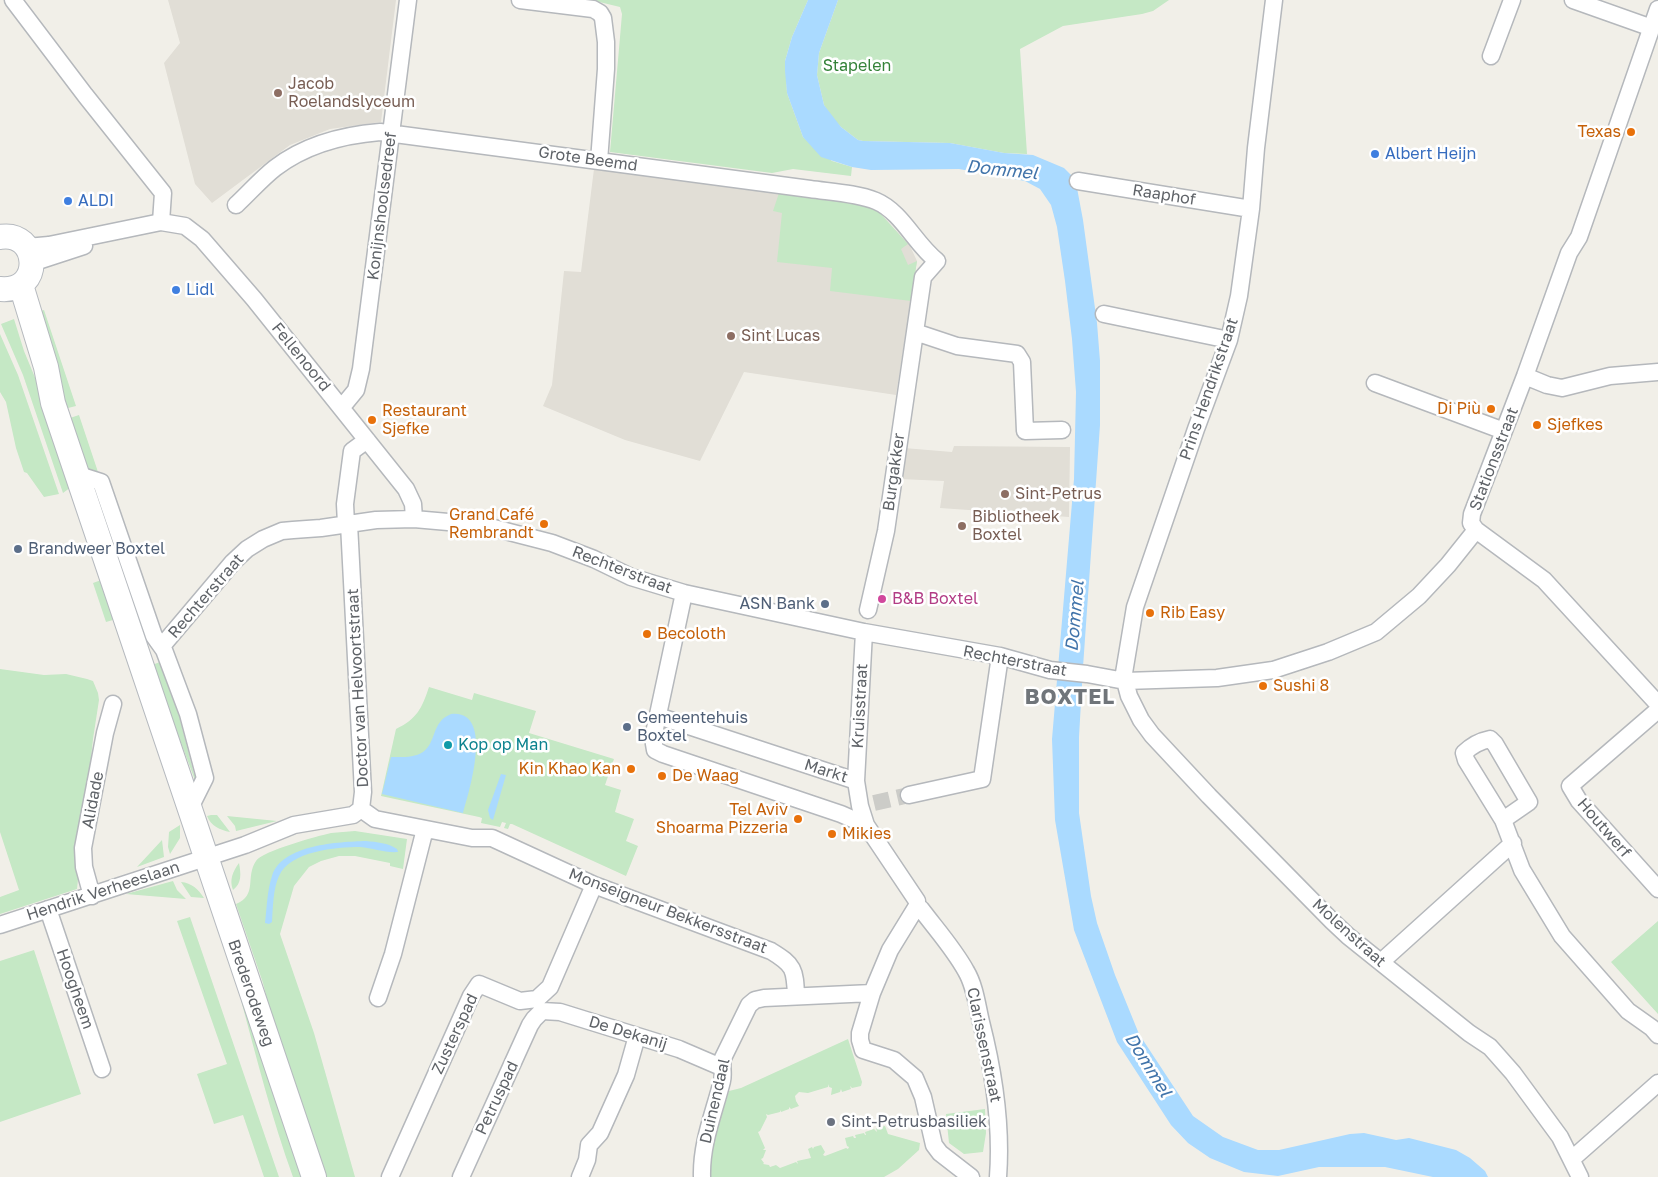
<!DOCTYPE html>
<meta charset="utf-8">
<style>
body{margin:0}
canvas{display:block;background:#f1efe8}
</style>
<canvas width="1658" height="1177"></canvas>
<script>
const c = document.querySelector('canvas').getContext('2d');
c.lineJoin = 'round';
function paint(path, color) { c.fillStyle = color; c.fill(path, 'evenodd'); }
function trace(path, color, width, dash) { c.strokeStyle = color; c.lineWidth = width; c.lineCap = dash ? 'butt' : 'round'; c.setLineDash(dash || []); c.stroke(path); }
function drawText(font, color, halo, rows, align = 'center') {
  c.font = font + ' "Golos Text",sans-serif'; c.lineWidth = 5; c.setLineDash([]); c.textBaseline = 'middle'; c.strokeStyle = halo; c.fillStyle = color; for (const [text, x, y, turn = 0] of rows) {
    c.save(); c.translate(x, y); c.rotate((+turn || 0) * Math.PI / 180); c.textAlign = isNaN(turn) ? turn : align; if (halo) c.strokeText(text, 0, 0); c.fillText(text, 0, 0); c.restore();
  }
}
paint(new Path2D(`
 M168,0H396L381,122L330,129L290,145L212,203L195,184L164,63L180,43Z
 M594,169L779,193L879,212L910,246L917,261L896,395L744,372L700,461L625,440L543,406L552,385L564,271L581,272Z
 M954,446L1070,447L1069,517L940,508L944,481L900,479L904,448L952,452Z`), '#e1ded6');
paint(new Path2D(`
 M591,0H808L792,37L785,61L787,93L803,137L832,161L852,167L851,176L793,169L772,173L610,152L622,14L620,7Z
 M838,0H1169L1153,11L1142,14L1063,26L1020,49L1027,154L1004,153L950,143L863,141L858,140L841,127L832,118L824,105L817,75L819,53Z
 M779,193L859,203L872,208L879,212L908,244L901,249L908,265L917,261L911,301L830,291L832,268L777,262L782,213L773,211Z
 M44,310L76,406L68,408H63L34,313Z
 M14,319L24,351L51,416L71,487L63,493L23,375L1,324Z
 M0,334L18,375L59,494L44,497L27,473L24,472L16,448L6,402L0,392Z
 M79,415L98,472H92L85,467L70,418Z
 M104,579L107,581L113,620L106,622L93,583Z
 M160,662L179,716L194,774L198,775L196,783L152,665Z
 M0,669L44,675L66,674L87,679L93,681L98,693L99,700L93,739L77,889L0,914V897L19,890L0,832Z
 M429,687L472,700L474,693L536,711L529,733L614,759L605,785L621,790L615,812L634,819L626,841L638,846L626,876L512,824H510L508,829L504,828L506,823L502,822L500,827L481,823L482,818L479,817L381,796L396,729C417,719 422,708 429,687Z
 M211,815H217L230,832C220,830 211,826 207,816Z
 M227,816L277,821L236,831L235,826Z
 M180,825V838L170,854L168,847L169,832Z
 M355,831L407,839L403,869L390,866V863L355,856H339L321,861L309,867L294,886L280,934L314,1033L355,1177H323L275,1031L263,983L236,904C258,895 245,877 256,861C262,851 318,836 331,833C339,832 347,832 355,831Z
 M162,840L164,857L137,867Z
 M239,863C241,874 242,883 233,890C229,880 233,871 239,863Z
 M173,881L177,890L186,899L126,894Z
 M181,882C192,883 198,889 204,898L191,897Z
 M190,917L279,1177H264L243,1115L214,1124L197,1074L227,1064L177,921Z
 M1658,921V1014L1611,962Z
 M34,950L81,1094L0,1122V961Z
 M241,1000L256,1036L306,1177H293C272,1119 257,1060 241,1000Z
 M848,1039L862,1082L861,1086L852,1088L850,1086L851,1089L842,1092L841,1089L840,1092L831,1095L832,1088L829,1087L828,1084V1087L808,1093L799,1092L795,1096L796,1101L799,1106L791,1109L789,1107V1109L781,1112L780,1110V1112L768,1115L766,1114L767,1117L760,1131L758,1132L765,1148L763,1150H766L763,1158L761,1159L764,1163L763,1164L769,1165L770,1167L776,1165L780,1168L796,1162L798,1164L797,1161L811,1158L808,1149L812,1147L813,1149L814,1147L821,1145L825,1152L823,1155L825,1156L846,1148L848,1149L849,1147L847,1146L845,1138L853,1136L854,1138H856L855,1135L864,1133L865,1135H866L865,1132L874,1129L877,1132L876,1128L885,1126L888,1134L920,1143L919,1150L898,1169L884,1177H708L709,1157L729,1091L741,1088Z
 M985,1109L986,1133L983,1152L964,1154L949,1143L946,1114Z`), '#c5e8c5');
paint(new Path2D(`
 M808,0H838L819,53L817,75L824,105L841,127L858,140L863,141L950,143L1004,153L1033,155L1064,168L1072,176L1077,188L1083,220L1097,323L1100,361V425L1083,667L1079,737V813L1091,896L1097,923L1115,975L1139,1034L1193,1116L1223,1137L1258,1150H1279L1350,1134L1364,1133L1396,1140L1409,1138L1456,1150L1470,1158L1485,1171L1488,1177H1433L1385,1167H1319L1278,1176L1244,1172L1210,1158L1188,1143L1171,1125L1117,1042L1074,930L1055,820L1052,739L1074,479L1076,392L1072,339L1065,281L1057,227L1051,205L1040,189L1025,181L959,169L871,170L852,167L821,157L803,137L787,93L785,71V61L792,37Z
 M451,714C495,709 469,792 463,813L382,794L391,757C401,757 414,758 423,752C437,742 431,722 451,714Z
 M501,774L506,775L493,820L490,818L488,810Z
 M366,841C377,842 388,843 397,849L398,852C385,853 373,848 360,847C336,847 290,851 279,876C273,889 273,907 272,922L269,924L265,923C267,907 267,891 272,876C282,844 339,842 366,841Z`), '#aadaff');
trace(new Path2D(`
 M874,803L909,795`), '#ccccc8', 16, [16, 8]);
const street = new Path2D(`
 M13,0L85,95L163,193L161,222
 M520,0L593,9L600,13L603,18L606,42V69L599,161
 M1274,0L1256,148L1251,209L1239,296L1229,340L1196,429L1135,607L1124,673L1125,681L1129,696L1141,720L1152,735L1209,796L1332,921L1348,936L1469,1033L1490,1047L1513,1073L1560,1137L1580,1177
 M1573,0L1652,28
 M1658,9L1579,237L1569,253L1525,376L1472,514L1471,523L1476,530L1544,580L1658,704
 M1491,56L1512,0
 M1078,181L1251,209
 M236,205C249,193 261,179 275,168C305,145 343,135 380,132L810,189C831,192 856,193 876,201C902,212 915,244 937,261L923,277L886,531L868,610
 M27,247L49,245L161,222L185,226L202,239L254,299L406,489L413,504L414,519
 M32,263L84,246
 M1104,314L1229,340
 M915,332L957,346L1017,354L1022,362L1025,431L1062,430
 M1525,376L1547,385L1562,388L1610,376L1658,372
 M1375,383L1504,431
 M342,407L356,390L361,369L408,0
 M79,475L101,482L154,636L164,650L188,714L205,778L190,808
 M346,524L345,504L352,451L367,440
 M684,593L653,738L655,750L663,754L841,814L866,825
 M864,632L856,781L860,806L866,825L917,901V906L921,909C936,929 954,949 966,971C975,986 977,1005 981,1022C994,1073 1002,1124 998,1177
 M162,646L233,562L247,549L263,539L282,531L293,530L321,528L376,520L414,519L482,525L552,543L594,559L631,577L684,593L864,632L1000,656L1050,670L1087,674L1125,681L1217,678L1273,670L1328,652L1376,632L1419,596L1448,565L1476,530
 M1658,710L1570,786L1579,801L1658,889
 M658,716L856,781
 M909,795L982,779L1000,656
 M361,809L375,819L472,838H492L594,885L771,951C794,965 795,969 796,996
 M1503,820L1529,802L1495,744L1490,739C1480,741 1471,746 1464,753L1466,760L1503,820L1522,870L1562,936L1628,1011L1652,1028L1658,1035
 M92,896L84,867L83,848L105,733L113,704
 M917,906L890,950L872,993L860,1033V1040L863,1050L894,1060L915,1078L923,1097L934,1145L940,1153L971,1177
 M48,909L102,1069
 M0,925L245,845L294,825L353,815L361,809L363,792L349,524
 M1381,962L1513,843
 M378,998L393,954L425,829
 M1572,1159L1658,1083
 M390,1177L471,996L479,984L520,1001L537,999L550,987L594,885
 M461,1177L530,1025L534,1019L542,1011L560,1012L679,1049L721,1067
 M580,1177L587,1160L589,1145L600,1133L626,1075L637,1036
 M702,1177C701,1143 714,1113 722,1081C724,1074 721,1066 723,1058L749,1005L755,1000L764,998L872,993`);
const secondary = new Path2D(`
 M0,237C39,230 45,293 0,289
 M21,285L46,367L53,403L314,1177`);
trace(street, '#b5b8bc', 19);
trace(secondary, '#b6babf', 26);
trace(street, '#fff', 16);
trace(secondary, '#fff', 24);
for (const [x, y, r, color] of [
 [278,93,5,"#8d6e63"],
 [1631,132,5,"#e8710a"],
 [1375,154,5,"#3f7fe0"],
 [68,201,5,"#3f7fe0"],
 [176,290,5,"#3f7fe0"],
 [731,336,5,"#8d6e63"],
 [1491,409,5,"#e8710a"],
 [372,420,5,"#e8710a"],
 [1537,425,5,"#e8710a"],
 [1005,494,5,"#8d6e63"],
 [544,524,5,"#e8710a"],
 [962,526,5,"#8d6e63"],
 [18,549,5,"#5c6f8a"],
 [882,599,5,"#d1479c"],
 [825,604,5,"#5c6f8a"],
 [1150,613,5,"#e8710a"],
 [647,634,5,"#e8710a"],
 [1263,686,5,"#e8710a"],
 [627,727,5,"#5c6f8a"],
 [448,745,5,"#0f9aa8"],
 [631,769,5,"#e8710a"],
 [662,776,5,"#e8710a"],
 [798,819,5,"#e8710a"],
 [832,834,5,"#e8710a"],
 [831,1122,5,"#6b7280"]
]) { const dot = new Path2D(); dot.arc(x, y, r, 0, 2 * Math.PI); c.fillStyle = color; c.fill(dot); trace(dot, '#fff', 2); }
drawText('16px', '#348238', '#fff', [
 ["Stapelen",857,66]
]);
drawText('16px', '#785e54', '#fff', [
 ["Jacob",288,84],
 ["Roelandslyceum",288,102],
 ["Sint Lucas",741,336],
 ["Sint-Petrus",1015,494],
 ["Bibliotheek",972,517],
 ["Boxtel",972,535]
], 'left');
drawText('16px', '#c56008', '#fff', [
 ["Texas",1621,132,"right"],
 ["Di Più",1481,409,"right"],
 ["Restaurant",382,411],
 ["Sjefke",382,429],
 ["Sjefkes",1547,425],
 ["Grand Café",534,515,"right"],
 ["Rembrandt",534,533,"right"],
 ["Rib Easy",1160,613],
 ["Becoloth",657,634],
 ["Sushi 8",1273,686],
 ["Kin Khao Kan",621,769,"right"],
 ["De Waag",672,776],
 ["Tel Aviv",788,810,"right"],
 ["Shoarma Pizzeria",788,828,"right"],
 ["Mikies",842,834]
], 'left');
drawText('16px', '#366cbe', '#fff', [
 ["Albert Heijn",1385,154],
 ["ALDI",78,201],
 ["Lidl",186,290]
], 'left');
drawText('16px', '#5f6368', '#fff', [
 ["Grote Beemd",588,159,8],
 ["Raaphof",1164,195,9],
 ["Konijnshoolsedreef",382,206,-83],
 ["Fellenoord",301,357,51],
 ["Prins Hendrikstraat",1209,389,-71],
 ["Stationsstraat",1494,459,-69],
 ["Burgakker",894,472,-82],
 ["Rechterstraat",622,570,21],
 ["Rechterstraat",206,596,-49],
 ["Rechterstraat",1015,661,11],
 ["Doctor van Helvoortstraat",358,688,-93],
 ["Kruisstraat",860,706,-87],
 ["Markt",826,771,18],
 ["Alidade",93,800,-79],
 ["Houtwerf",1604,828,49],
 ["Hendrik Verheeslaan",103,891,-18],
 ["Monseigneur Bekkersstraat",668,911,21],
 ["Molenstraat",1349,933,42],
 ["Hoogheem",75,989,71],
 ["Brederodeweg",251,993,71],
 ["De Dekanij",628,1033,17],
 ["Zusterspad",455,1034,-65],
 ["Clarissenstraat",984,1045,78],
 ["Petruspad",497,1098,-65],
 ["Duinendaal",715,1101,-77]
]);
drawText('16px', '#4e5e75', '#fff', [
 ["Brandweer Boxtel",28,549],
 ["ASN Bank",815,604,"right"],
 ["Gemeentehuis",637,718],
 ["Boxtel",637,736]
], 'left');
drawText('16px', '#b23c85', '#fff', [
 ["B&B Boxtel",892,599]
], 'left');
drawText('16px', '#0d838f', '#fff', [
 ["Kop op Man",458,745]
], 'left');
drawText('16px', '#5b616d', '#fff', [
 ["Sint-Petrusbasiliek",841,1122]
], 'left');
drawText('italic 18px', '#4174aa', '#fff', [
 ["Dommel",1002,170,6],
 ["Dommel",1075,616,-85],
 ["Dommel",1148,1065,58]
]);
c.letterSpacing = '1px';
drawText('bold 21px', '#70757a', '#fff', [
 ["BOXTEL",1070,697]
]);
c.letterSpacing = '0px';
</script>
